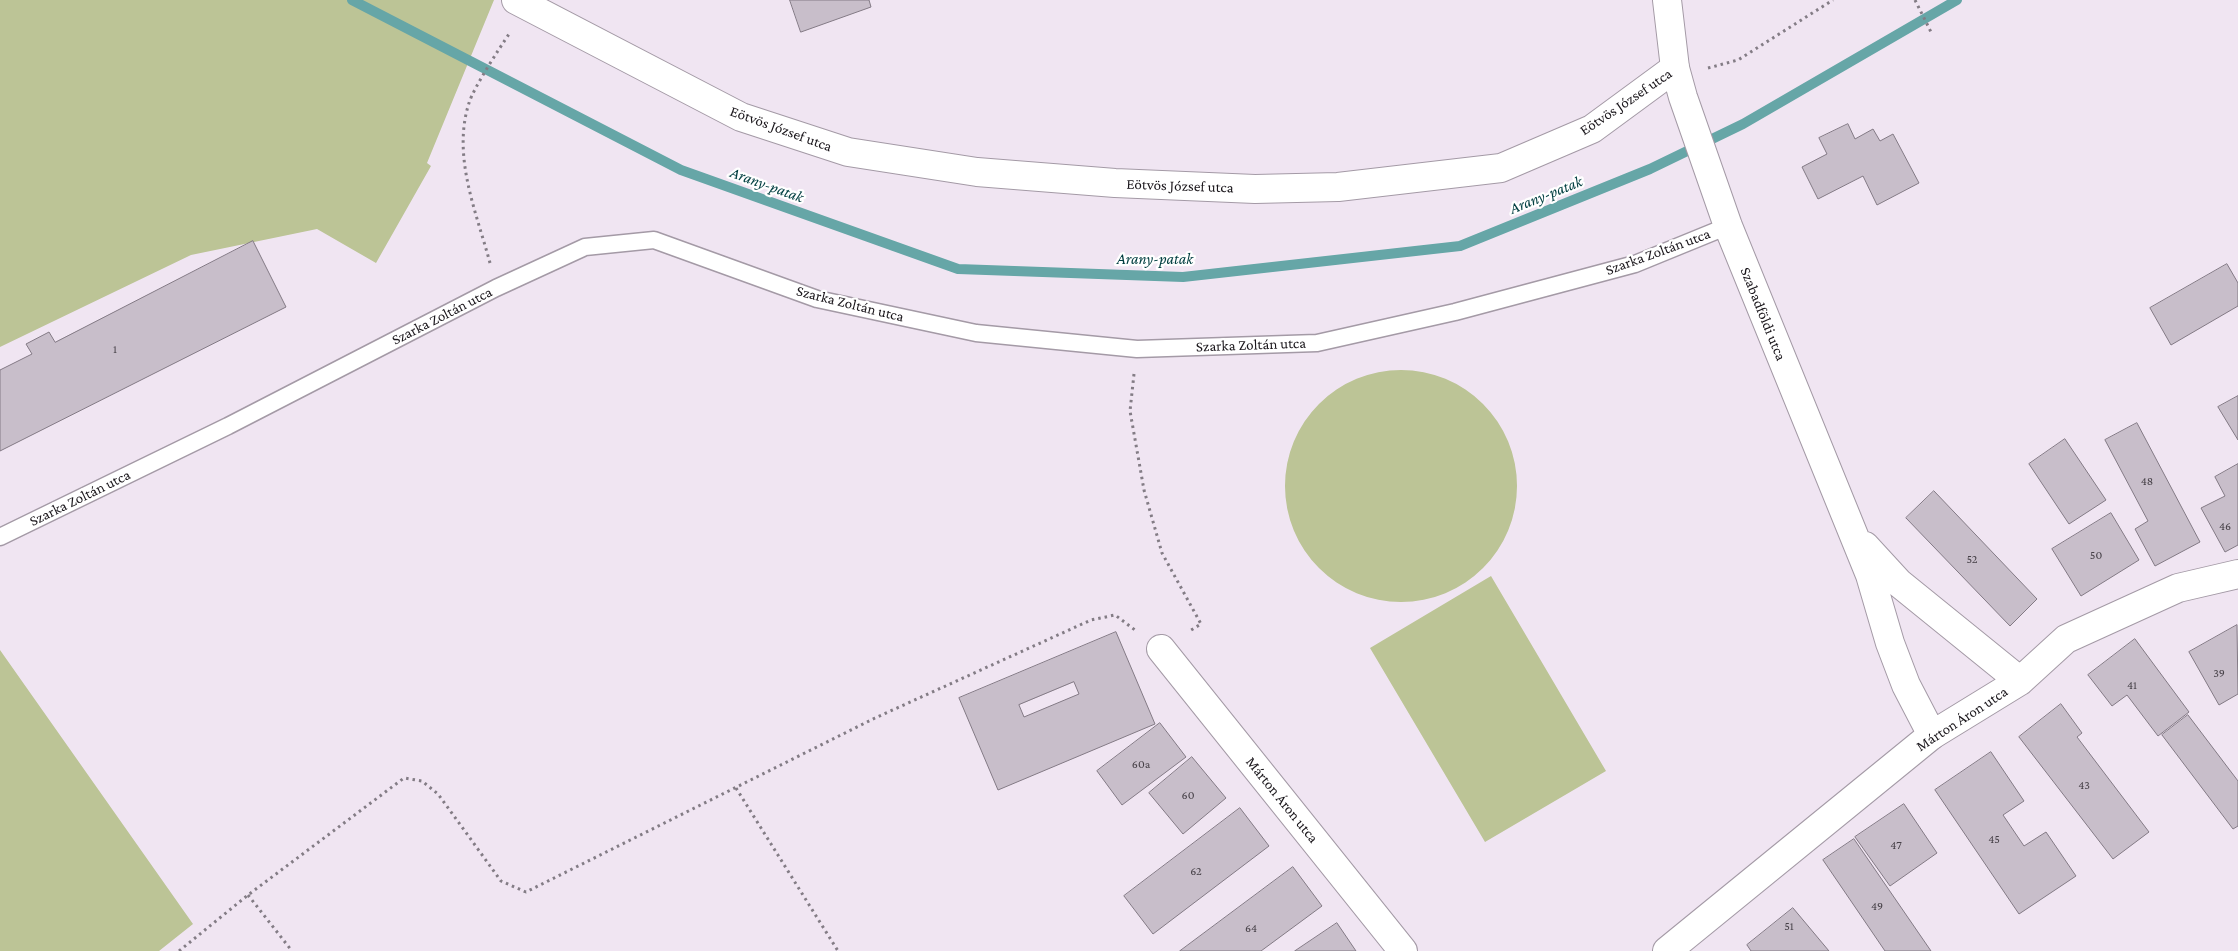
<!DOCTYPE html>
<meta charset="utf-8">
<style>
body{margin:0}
canvas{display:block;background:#f0e5f2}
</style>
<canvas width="2238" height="951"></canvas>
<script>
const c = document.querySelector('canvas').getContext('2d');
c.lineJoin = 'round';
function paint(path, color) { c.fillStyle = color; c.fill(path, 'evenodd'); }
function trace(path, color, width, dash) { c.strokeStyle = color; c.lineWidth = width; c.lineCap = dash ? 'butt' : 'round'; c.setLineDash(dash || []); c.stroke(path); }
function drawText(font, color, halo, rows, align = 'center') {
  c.font = font + ' "Crimson Pro",serif'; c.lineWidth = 4.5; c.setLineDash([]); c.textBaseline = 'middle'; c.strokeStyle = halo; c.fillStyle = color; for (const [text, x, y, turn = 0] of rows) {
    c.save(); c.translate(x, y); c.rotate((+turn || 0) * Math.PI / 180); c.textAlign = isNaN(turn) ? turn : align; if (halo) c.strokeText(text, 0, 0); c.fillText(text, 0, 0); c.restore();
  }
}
paint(new Path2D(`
 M0,0H494L427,163L431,166L376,263L317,229L191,255L0,347Z
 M1285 486a116 116 0 1 1 232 0a116 116 0 1 1-232 0Z
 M1491,576L1606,771L1485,842L1370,648Z
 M0,650L193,924L159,951H0Z`), '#bcc496');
trace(new Path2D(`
 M352,0L681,170L958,269L1183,277L1460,246L1650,169L1743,124L1957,0`), '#66a6a7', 10);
const building = new Path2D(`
 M790,0H869L871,7L801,32Z
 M1848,124L1855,139L1873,129L1880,141L1893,134L1919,183L1877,205L1863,176L1818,199L1802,167L1827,154L1819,138Z
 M253,241L286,307L0,451V370L32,354L26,344L49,332L55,342Z
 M2227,264L2238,283V306L2171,345L2150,308Z
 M2238,396V440L2218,407Z
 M2137,423L2200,542L2155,566L2135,529L2148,521L2105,440Z
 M2065,439L2106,500L2069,524L2029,464Z
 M2238,464V545L2225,552L2201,508L2225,496L2215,477Z
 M1934,491L2037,599L2010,626L1906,518Z
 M2111,513L2139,560L2081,596L2052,549Z
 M2237,625L2238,694L2219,705L2189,652Z
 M1116,632L1155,724L998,790L959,698ZM1074,682L1079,694L1024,717L1019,705Z
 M2135,639L2189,712L2158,736L2127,695L2112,706L2088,675Z
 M2061,704L2082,733L2077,737L2149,832L2113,859L2019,737Z
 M2188,715L2238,781V826L2233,829L2162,735Z
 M1160,723L1186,757L1122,805L1097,771Z
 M1991,752L2024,801L2003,815L2024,846L2046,832L2076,876L2019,914L1935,790Z
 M1192,757L1226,798L1183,834L1149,793Z
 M1904,804L1937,853L1890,886L1855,837Z
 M1240,808L1269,846L1153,934L1124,896Z
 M1854,839L1931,951H1885L1823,860Z
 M1293,867L1322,906L1261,951H1180Z
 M1793,908L1829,951H1751L1747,945Z
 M1337,923L1356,951H1295Z`);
paint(building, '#c8beca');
trace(building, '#837a85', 1);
const service = new Path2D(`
 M0,537L228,426L496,288L585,247L654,240L817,299L976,333L1137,349L1317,343L1455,312L1635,264L1728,226`);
const minor = new Path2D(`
 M516,0L741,117L848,152L977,172L1115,183L1255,189L1338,187L1501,168L1592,129L1675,68
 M1161,649L1403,951
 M1667,951L1932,735`);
const tertiary = new Path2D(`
 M1667,0L1675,68L1683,97L1728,226L1870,575L1890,643L1906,685L1932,735L2020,681L2066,639L2178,588L2238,574
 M1865,546L1899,583L2020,681`);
trace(service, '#a49aa6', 19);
trace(minor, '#a49aa6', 30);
trace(tertiary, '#a49aa6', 30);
trace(new Path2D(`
 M1915,0L1932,34
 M1708,68L1738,60L1833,0
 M490,263C476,211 452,156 469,103C474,87 499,49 509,34
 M1134,374L1130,411L1144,490L1162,553L1201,624L1188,632
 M736,788L838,951
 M248,895L292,951
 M179,951L248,895L404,778L422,781L438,794L501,881L526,892L875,718L1091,620L1115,615L1135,630`), '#837c85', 3, [2.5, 4]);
trace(service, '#fff', 16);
trace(minor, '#fff', 28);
trace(tertiary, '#fff', 28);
drawText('12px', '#464047', null, [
 ["1",115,349],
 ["48",2147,481],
 ["46",2225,526],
 ["50",2096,555],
 ["52",1972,559],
 ["39",2219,673],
 ["41",2132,685],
 ["60a",1141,764],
 ["43",2084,785],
 ["60",1188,795],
 ["45",1994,839],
 ["47",1896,845],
 ["62",1196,871],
 ["49",1877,906],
 ["51",1789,926],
 ["64",1251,928]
]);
drawText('15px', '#1a161b', '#fff', [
 ["Eötvös József utca",1626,102,-34],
 ["Eötvös József utca",781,129,20],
 ["Eötvös József utca",1180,186,2],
 ["Szarka Zoltán utca",1658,252,-20],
 ["Szarka Zoltán utca",850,304,14],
 ["Szabadföldi utca",1763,314,68],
 ["Szarka Zoltán utca",442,316,-27],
 ["Szarka Zoltán utca",1251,345,-2],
 ["Szarka Zoltán utca",80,498,-26],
 ["Márton Áron utca",1962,719,-33],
 ["Márton Áron utca",1282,800,51]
]);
drawText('italic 16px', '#003e40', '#fff', [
 ["Arany-patak",767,185,20],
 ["Arany-patak",1546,195,-22],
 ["Arany-patak",1155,259]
]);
</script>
